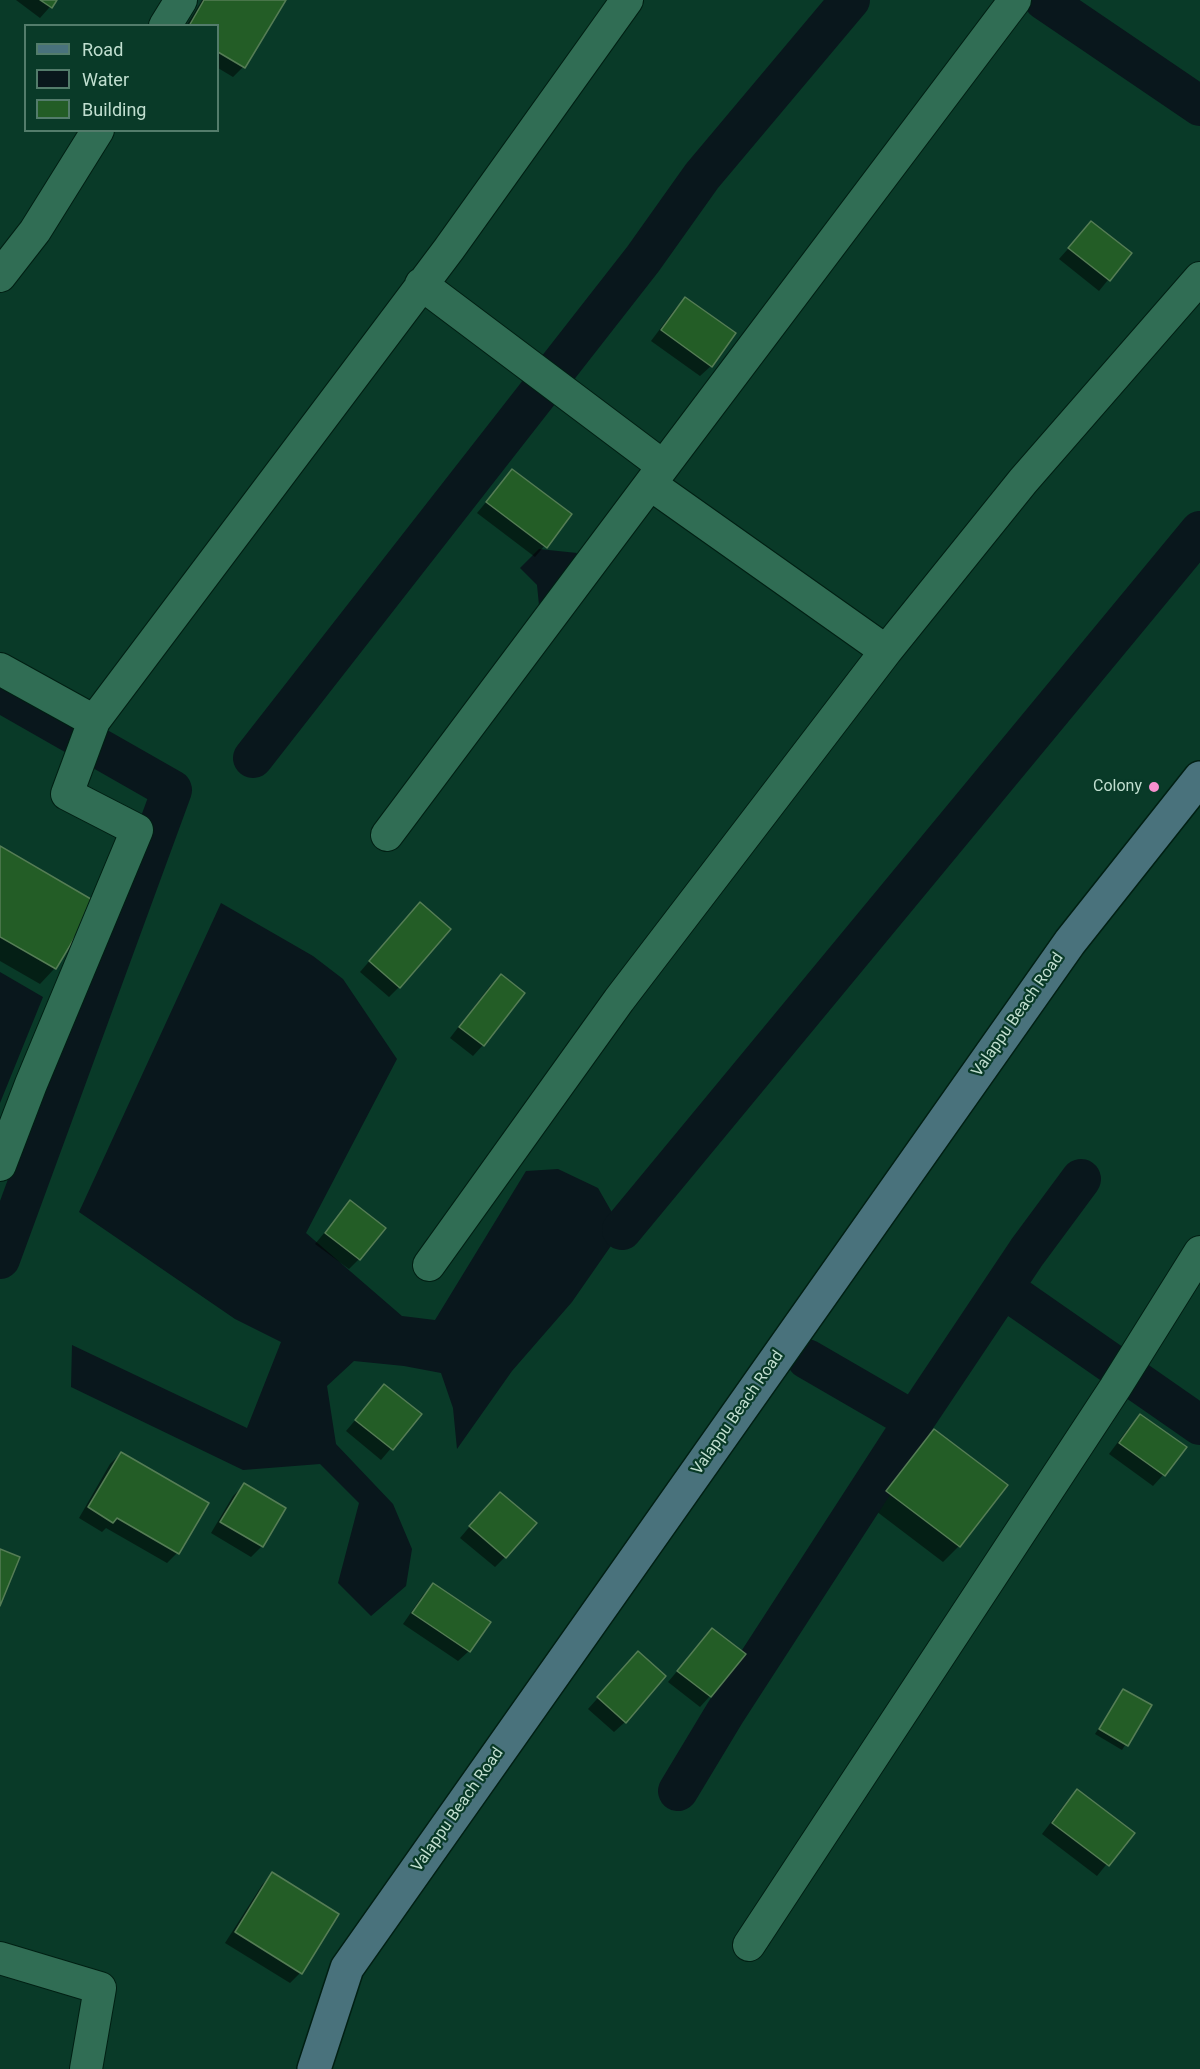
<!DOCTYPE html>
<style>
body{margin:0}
#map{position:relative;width:1200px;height:2069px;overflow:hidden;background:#093a28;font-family:Roboto,sans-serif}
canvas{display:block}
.legend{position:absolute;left:24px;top:24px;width:195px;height:108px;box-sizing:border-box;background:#093a28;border:2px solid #537c6b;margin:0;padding:8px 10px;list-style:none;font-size:18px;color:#c1dfd0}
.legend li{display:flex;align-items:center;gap:12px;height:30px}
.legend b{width:30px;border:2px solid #537c6b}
</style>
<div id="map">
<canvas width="1200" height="2069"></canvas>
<ul class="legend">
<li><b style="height:8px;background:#49727c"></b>Road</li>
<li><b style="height:16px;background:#09171c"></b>Water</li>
<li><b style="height:16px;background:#235d26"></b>Building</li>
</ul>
</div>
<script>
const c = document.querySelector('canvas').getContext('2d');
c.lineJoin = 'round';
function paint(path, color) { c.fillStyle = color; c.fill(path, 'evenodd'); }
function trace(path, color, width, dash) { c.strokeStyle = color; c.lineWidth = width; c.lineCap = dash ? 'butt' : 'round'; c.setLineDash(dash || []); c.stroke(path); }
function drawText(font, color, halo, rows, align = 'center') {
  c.font = font + ' Roboto,sans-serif'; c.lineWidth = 4.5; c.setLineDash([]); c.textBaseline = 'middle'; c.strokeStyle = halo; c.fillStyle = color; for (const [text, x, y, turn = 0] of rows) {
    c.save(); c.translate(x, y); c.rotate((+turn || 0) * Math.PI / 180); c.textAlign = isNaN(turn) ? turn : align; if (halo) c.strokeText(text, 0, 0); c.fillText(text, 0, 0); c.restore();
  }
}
paint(new Path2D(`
 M539,549L577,553L540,615L537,585L520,568Z
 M221,903L313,956L343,979L397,1059L306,1233L402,1316L435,1320L526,1171L558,1169L598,1188L622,1230L572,1302L512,1371L457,1449L453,1408L441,1373L404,1366L354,1361L327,1386L336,1444L393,1504L412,1549L406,1586L371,1616L338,1583L359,1503L320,1464L243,1470L71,1387L72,1345L247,1428L281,1342L235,1319L79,1212Z
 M0,972L43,997L0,1103Z`), '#09171c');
paint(new Path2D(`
 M16,0H56L40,18Z
 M202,0H284L243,67L233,77L218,68V26H186Z
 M1091,223L1130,253L1099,291L1059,259Z
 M685,299L711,366L700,376L651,341L675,309Z
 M512,471L570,515L535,557L477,513Z
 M0,847L55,968L40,984L0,961Z
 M410,914L399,987L389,997L360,972Z
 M501,976L483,1045L473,1056L450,1038L490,986Z
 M350,1202L359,1259L349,1269L315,1244Z
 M384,1386L420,1414L381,1460L346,1431Z
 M1140,1416L1185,1447L1163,1475L1153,1486L1109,1454L1130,1426Z
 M934,1431L1006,1485L959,1546L943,1562L872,1508L918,1446Z
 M121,1453L206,1503L177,1553L167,1563L106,1528L102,1532L79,1518L110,1464Z
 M244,1485L262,1546L251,1557L211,1533L233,1496Z
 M489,1504L505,1557L495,1567L460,1538Z
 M433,1585L469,1651L458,1661L403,1624L423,1595Z
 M712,1630L710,1696L700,1707L668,1682Z
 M628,1664L625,1722L614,1732L588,1709Z
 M1123,1691L1150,1706L1122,1750L1095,1734Z
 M1077,1791L1132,1833L1097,1876L1042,1834L1067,1801Z
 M272,1874L300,1973L290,1983L225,1943L262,1885Z`), '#0007');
trace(new Path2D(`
 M1044,0L1200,106
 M0,692L172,790L0,1259
 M253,758L643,259L702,176L850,0
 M622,1230L1200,531
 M1003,1288L1200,1425
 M914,1421L1027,1252L1081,1179
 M678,1791L725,1713L914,1421L807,1359`), '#09171c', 40);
const building = new Path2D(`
 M40,0H57L52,8Z
 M204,0H286L245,68L218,52V26H189Z
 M1091,221L1132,253L1110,281L1068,248Z
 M685,297L736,333L712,367L661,330Z
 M512,469L572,514L547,548L486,502Z
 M0,846L96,902L56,969L0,937Z
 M420,902L451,929L400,988L369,961Z
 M501,974L525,993L484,1046L459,1027Z
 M350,1200L386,1228L360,1260L325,1233Z
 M384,1384L422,1414L393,1450L355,1420Z
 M1140,1414L1187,1447L1165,1476L1119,1443Z
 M934,1429L1008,1485L960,1547L886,1491Z
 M121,1452L209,1503L179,1554L117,1518L113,1523L88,1507Z
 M244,1483L286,1508L263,1547L220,1522Z
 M500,1492L537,1523L506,1558L469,1526Z
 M0,1549L20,1557L0,1606Z
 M433,1583L491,1622L470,1652L412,1613Z
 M712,1628L746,1654L711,1697L677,1671Z
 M638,1651L666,1676L626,1723L597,1697Z
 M1123,1689L1152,1705L1128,1746L1099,1729Z
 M1077,1789L1135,1833L1109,1866L1052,1823Z
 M272,1872L339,1914L302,1974L235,1932Z`);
paint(building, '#235d26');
trace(building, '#557d55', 1.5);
const street = new Path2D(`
 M165,26L181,0
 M0,276L35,231L98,130
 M421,284L663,466
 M650,484L886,651
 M0,669L94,721L67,794L137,830L31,1084L0,1165
 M94,721L449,249L627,0
 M387,835L650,484L1015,0
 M429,1265L619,1000L886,651L1023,481L1200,278
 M749,1945L1115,1388L1200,1252
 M0,1958L100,1988L86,2069`);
const secondary = new Path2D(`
 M314,2069L347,1968L1070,942L1200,778`);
trace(street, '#001f13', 34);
trace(secondary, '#001f13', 36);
trace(street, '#306d54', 32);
trace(secondary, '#49727c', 33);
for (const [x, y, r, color] of [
 [1154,787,6,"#f790ce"]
]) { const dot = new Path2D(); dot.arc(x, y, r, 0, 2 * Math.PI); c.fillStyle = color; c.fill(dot); trace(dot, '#093a28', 2); }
drawText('16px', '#c1dfd0', '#093a28', [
 ["Colony",1142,787]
], 'right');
drawText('16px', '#c1dfd0', '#093a28', [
 ["Valappu Beach Road",1018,1015,-55],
 ["Valappu Beach Road",738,1413,-55],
 ["Valappu Beach Road",458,1810,-55]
]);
</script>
